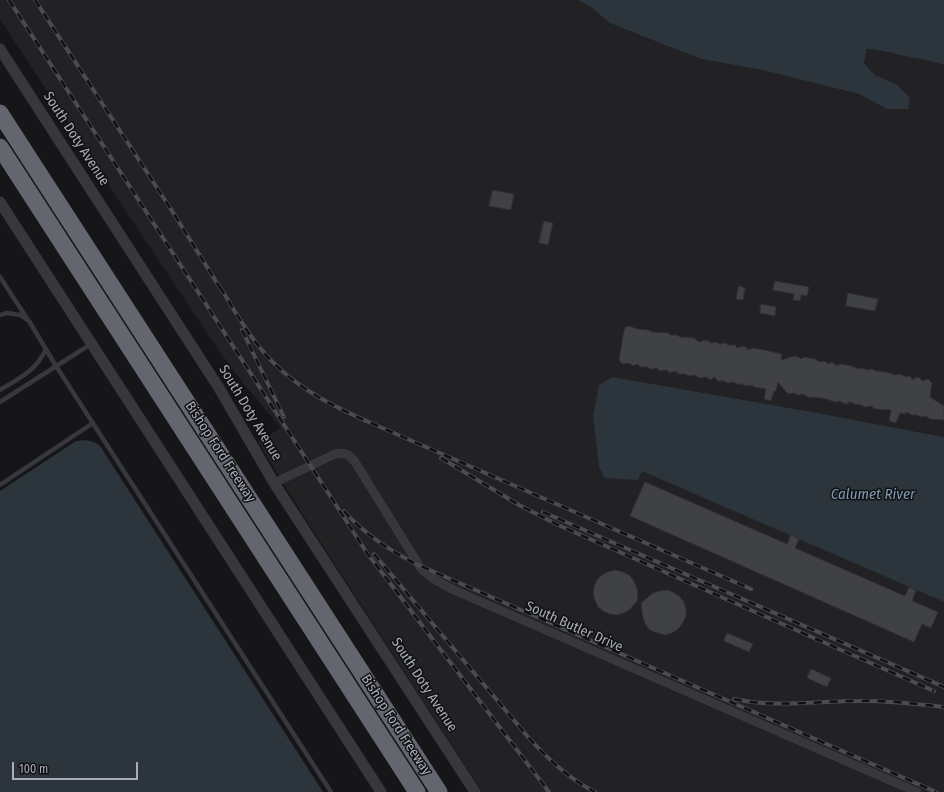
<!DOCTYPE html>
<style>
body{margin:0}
#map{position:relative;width:944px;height:792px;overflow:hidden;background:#161618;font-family:"Fira Sans Condensed",sans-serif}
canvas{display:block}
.scale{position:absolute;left:12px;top:762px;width:126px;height:18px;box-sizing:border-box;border:2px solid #a8adb8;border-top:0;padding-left:5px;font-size:12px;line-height:14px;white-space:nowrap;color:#a8adb8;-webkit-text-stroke:3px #111113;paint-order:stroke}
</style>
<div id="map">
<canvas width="944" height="792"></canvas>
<div class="scale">100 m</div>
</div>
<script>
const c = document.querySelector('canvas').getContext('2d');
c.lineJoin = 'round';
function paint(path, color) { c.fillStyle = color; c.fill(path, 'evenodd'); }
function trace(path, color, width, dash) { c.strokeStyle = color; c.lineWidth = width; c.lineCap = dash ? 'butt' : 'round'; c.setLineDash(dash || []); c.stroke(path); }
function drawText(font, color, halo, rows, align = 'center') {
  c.font = font + ' "Fira Sans Condensed",sans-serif'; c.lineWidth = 3; c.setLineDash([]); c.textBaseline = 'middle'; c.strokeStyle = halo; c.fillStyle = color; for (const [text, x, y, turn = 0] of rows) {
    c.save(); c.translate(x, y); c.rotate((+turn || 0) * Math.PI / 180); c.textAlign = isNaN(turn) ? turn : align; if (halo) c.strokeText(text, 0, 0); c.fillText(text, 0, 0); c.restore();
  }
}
paint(new Path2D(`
 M0,0H577L592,8L610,23L647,38L701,59L762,70L859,94L875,103L896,84L875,75L864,63L867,49L881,50L904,56L931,60L944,65V437L818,413L613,377L593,417L599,467L642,470L944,602V792H482L301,512L258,442L281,428L243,383L222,355L116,196L0,19Z`), '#222225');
paint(new Path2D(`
 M577,0H944V65C931,60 918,59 904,56C891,53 880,49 867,49L864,63L875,75L896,84L910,98L908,109H887L859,94L762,70L701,59L647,38L610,23L592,8Z
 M613,377L818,413L944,437V602L642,471L638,480L605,478L599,467L593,417L599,385Z
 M85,440L94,442L100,446L323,792H0V491L70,445L76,441Z`), '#2c353c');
const building = new Path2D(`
 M493,190L514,194L511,210L489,206Z
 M544,221L553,223L548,245L539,243Z
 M775,281L809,287L807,296L801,295L800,301L793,300L794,294L773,290Z
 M739,286L745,288L743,300L736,299Z
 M848,293L878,299L875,311L846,306Z
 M761,304L776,307L775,316L760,313Z
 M629,326L637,329L648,330L652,332L668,333L670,335H677L680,337L694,338L699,342L706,340L712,343L717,342L719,344L725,343L728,345H735L737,348L743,346L746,347L748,350L753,348L764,350L782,354L781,360L796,356L802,359L804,357L815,359L819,362L824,361L829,364L832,362L837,366L840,364L852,366L859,369L863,368L866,370L872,369L876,371L891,373L894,375L900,374L906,377L910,376L913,380L917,377L920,378L922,381L928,379L932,383L930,397L944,406V420L930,419L926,416L921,417L917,415H912L906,412L905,414L900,413L896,423L889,421L891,410L875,409L871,406L865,407L861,405L854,404L852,402L845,404L840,401L836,402L822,398L808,397L803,394L798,395L795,393L789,394L787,393L778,382L776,391H774L771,401L764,399L766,389L754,387L752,385L746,386L741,384H736L734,382L728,383L724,381H718L714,377L711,380L706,377L699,378L695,375L688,376L686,374H679L675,371L670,373L667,370L660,371L656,367L654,369H650L647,367H640L638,364L633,366L629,363L624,364L621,363L619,360L624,330L626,327Z
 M645,482L787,544L791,535L799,539L795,548L905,596L909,587L916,590L912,601L938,612L931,628L922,624L914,642L630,516Z
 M615,570L623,572L629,575L634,581L637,588L638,600L630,609L624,613L617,615L610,614L603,611L598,607L595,600L593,594L594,587L597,580L602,575L608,572Z
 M667,590L673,592L679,596L684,602L686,609V616L683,623L678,629L672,633L665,635L657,633L650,630L645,624L643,617L641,603L653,593L660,591Z
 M727,633L753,644L749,652L724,641Z
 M811,669L831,678L827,687L807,678Z`);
paint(building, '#404145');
trace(building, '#303034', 1);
trace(new Path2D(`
 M0,277L28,320
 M0,315L7,313L20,315L29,321L56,366L331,792
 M0,390C21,377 35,372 46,349
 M0,402L91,344
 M0,485L93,423`), '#37383d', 4.5);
trace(new Path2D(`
 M274,483L335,454C345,452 349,454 355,462L422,570L435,580L454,590L917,792`), '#37383d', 9);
trace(new Path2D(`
 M0,49L219,388L274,483L475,792
 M0,202L381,792`), '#37383d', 11);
trace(new Path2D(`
 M0,113L439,792
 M0,147L417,792`), '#63666e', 17);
const rail = new Path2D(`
 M9,0L367,553L549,792
 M35,0L174,214L222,291
 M220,287C233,308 245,330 261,349C290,385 330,405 371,423L751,589
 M242,330L284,417
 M441,458L519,505L556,524L934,691
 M344,511C364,534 389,550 416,564L936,792
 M543,512L944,687
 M374,554L528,737C548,759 568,778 595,792
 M734,699C775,708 817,701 859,701C887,700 916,704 944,707`);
trace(rail, '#4a4c52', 4);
trace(rail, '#111113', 2.5, [8]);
drawText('14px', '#a8adb8', '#111113', [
 ["South Doty Avenue",76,139,57],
 ["South Doty Avenue",250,413,59],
 ["Bishop Ford Freeway",220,452,57],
 ["South Butler Drive",574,627,24],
 ["South Doty Avenue",424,685,57],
 ["Bishop Ford Freeway",396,725,57]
]);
drawText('italic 15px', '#7f9bb3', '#111113', [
 ["Calumet River",873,495]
]);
</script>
